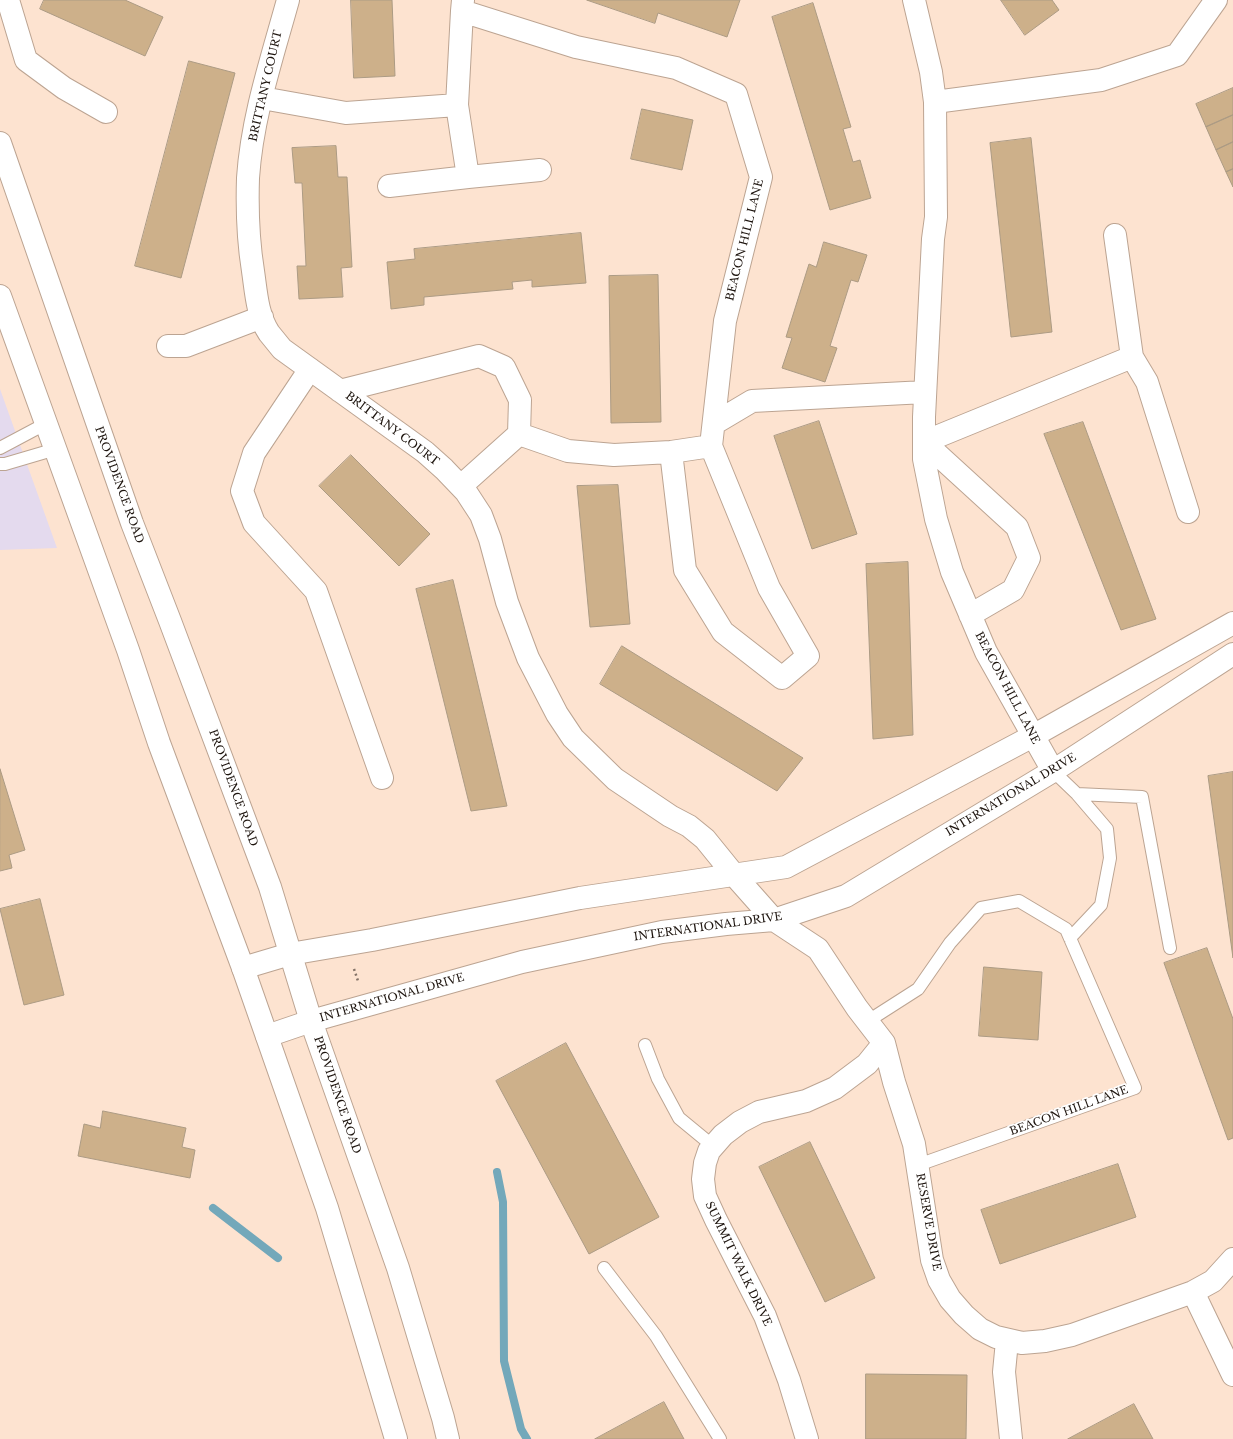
<!DOCTYPE html>
<style>
body{margin:0}
canvas{display:block;background:#fde3d0}
</style>
<canvas width="1233" height="1439"></canvas>
<script>
const c = document.querySelector('canvas').getContext('2d');
c.lineJoin = 'round';
function paint(path, color) { c.fillStyle = color; c.fill(path, 'evenodd'); }
function trace(path, color, width, dash) { c.strokeStyle = color; c.lineWidth = width; c.lineCap = dash ? 'butt' : 'round'; c.setLineDash(dash || []); c.stroke(path); }
function drawText(font, color, halo, rows, align = 'center') {
  c.font = font + ' "Libre Baskerville",serif'; c.lineWidth = 3.5; c.setLineDash([]); c.textBaseline = 'middle'; c.strokeStyle = halo; c.fillStyle = color; for (const [text, x, y, turn = 0] of rows) {
    c.save(); c.translate(x, y); c.rotate((+turn || 0) * Math.PI / 180); c.textAlign = isNaN(turn) ? turn : align; if (halo) c.strokeText(text, 0, 0); c.fillText(text, 0, 0); c.restore();
  }
}
paint(new Path2D(`
 M0,389L57,548L0,550Z`), '#e4daee');
trace(new Path2D(`
 M497,1172L503,1202L504,1361L521,1429L527,1439
 M213,1208L278,1258`), '#73a8ba', 8);
const building = new Path2D(`
 M44,0H125L163,17L145,56L40,9Z
 M351,0H392L395,76L354,78Z
 M587,0H740L727,37L658,13L655,23Z
 M1001,0H1052L1059,10L1025,35Z
 M813,3L851,127L843,129L853,162L860,160L871,198L830,210L772,17Z
 M189,61L235,73L181,278L135,266Z
 M1233,88V115L1206,127L1196,104Z
 M642,109L693,120L682,170L631,159Z
 M1233,115V142L1216,150L1206,127Z
 M1031,138L1052,332L1011,337L990,143Z
 M1233,142V169L1226,172L1216,150Z
 M336,146L338,177H347L352,267L341,268L343,297L299,299L297,266H306L302,183H295L292,148Z
 M1233,169V187L1226,172Z
 M581,233L586,283L532,287V280L512,282L513,289L424,297V305L391,309L387,262L415,259L414,249Z
 M824,242L867,255L858,282L851,280L830,346L837,348L825,382L782,368L792,338L786,337L809,264L816,267Z
 M658,275L661,422L611,423L609,276Z
 M819,421L857,534L812,549L774,436Z
 M1083,422L1156,619L1121,630L1044,434Z
 M351,455L430,534L399,566L319,486Z
 M618,485L630,624L590,627L577,486Z
 M908,562L913,735L873,739L866,564Z
 M453,580L507,806L471,811L416,589Z
 M622,646L803,758L777,791L600,684Z
 M0,769L25,850L9,855L12,868L0,871Z
 M1233,772V958L1208,776Z
 M40,899L64,995L24,1005L0,909Z
 M1207,948L1233,1019V1138L1228,1140L1164,963Z
 M984,967L1042,972L1038,1040L979,1036Z
 M566,1043L659,1217L589,1254L496,1081Z
 M103,1111L186,1128L182,1147L195,1150L190,1178L78,1156L84,1124L100,1128Z
 M810,1142L875,1278L825,1302L759,1167Z
 M1118,1164L1136,1217L1000,1264L981,1210Z
 M866,1374L967,1375L966,1439H866Z
 M664,1402L684,1439H595Z
 M1134,1404L1153,1439H1068Z`);
paint(building, '#cdb08a');
trace(building, '#ac9b84', 1);
const service = new Path2D(`
 M0,448L47,423
 M0,464H5L56,449
 M1053,771L1077,794L1107,829L1110,858L1101,905L1070,938
 M1077,794L1142,797L1170,948
 M868,1021L918,989L950,943L981,908L1019,901L1066,929L1135,1088L918,1165
 M645,1045L658,1079L679,1118L713,1146
 M604,1268L656,1336L720,1439`);
const minor = new Path2D(`
 M8,0L26,60L64,88L106,112
 M288,0C272,58 252,117 248,178C247,209 248,240 253,271C256,291 257,315 269,333C273,338 278,344 282,349L425,452L444,469L466,492L481,515L490,539L507,602L528,658L557,714L573,738L615,779L670,816L689,826L705,839L735,876L774,920L818,949L857,1008L884,1043L894,1082L914,1144L932,1260L939,1280L950,1299L964,1315L980,1329L996,1337L1022,1343L1045,1341L1072,1335L1193,1292L1213,1281L1233,1259
 M463,0L462,11L576,47L676,68L736,94L761,177L725,321L711,446L769,588L808,656L782,678L723,632L685,570L671,452
 M914,0L931,72L935,102L936,217L933,239L924,417V459L936,519L952,572L986,652L1053,771
 M262,98L346,113L457,105L462,11
 M935,102L1101,80L1177,55L1216,0
 M457,105L468,177L540,170
 M389,186L468,177
 M1115,235L1132,357
 M168,346H186L262,317
 M310,369L254,453L242,491L254,523L316,591L382,778
 M340,391L479,356L504,367L520,400L519,434L461,486
 M715,423L752,401L925,392
 M519,434L568,451L614,455L671,452L711,446
 M970,615L1013,590L1029,558L1017,527L924,442L1132,357L1147,382L1188,512
 M243,968L290,954L372,940L580,898L786,867L1033,736L1233,623
 M267,1036L311,1021L522,962L662,932L726,924L774,920L846,896L1053,771L1233,654
 M1193,1292L1233,1375
 M1007,1341L1004,1372L1011,1439
 M807,1439L789,1380L765,1316L716,1220L705,1196L703,1179L705,1163L709,1151L723,1135L740,1122L759,1112L806,1101L835,1088L867,1064L884,1043`);
const primary = new Path2D(`
 M0,143L132,523L170,621L270,887L311,1021L398,1268L443,1418L448,1439
 M0,296L128,650L159,743L243,968L327,1208L396,1439`);
trace(service, '#bca492', 14);
trace(minor, '#bca492', 24);
trace(primary, '#bca492', 24);
trace(new Path2D(`
 M354,969L358,981`), '#847367', 2.5, [2, 3]);
trace(service, '#fff', 12);
trace(minor, '#fff', 22);
trace(primary, '#fff', 22);
drawText('11px', '#1d140e', '#fff', [
 ["BRITTANY COURT",266,86,-77],
 ["BEACON HILL LANE",745,240,-76],
 ["BRITTANY COURT",392,429,37],
 ["PROVIDENCE ROAD",119,485,70],
 ["BEACON HILL LANE",1007,688,62],
 ["PROVIDENCE ROAD",233,788,70],
 ["INTERNATIONAL DRIVE",1011,795,-31],
 ["INTERNATIONAL DRIVE",708,927,-8],
 ["INTERNATIONAL DRIVE",392,998,-16],
 ["PROVIDENCE ROAD",337,1095,71],
 ["BEACON HILL LANE",1069,1111,-20],
 ["RESERVE DRIVE",928,1222,80],
 ["SUMMIT WALK DRIVE",738,1264,64]
]);
</script>
